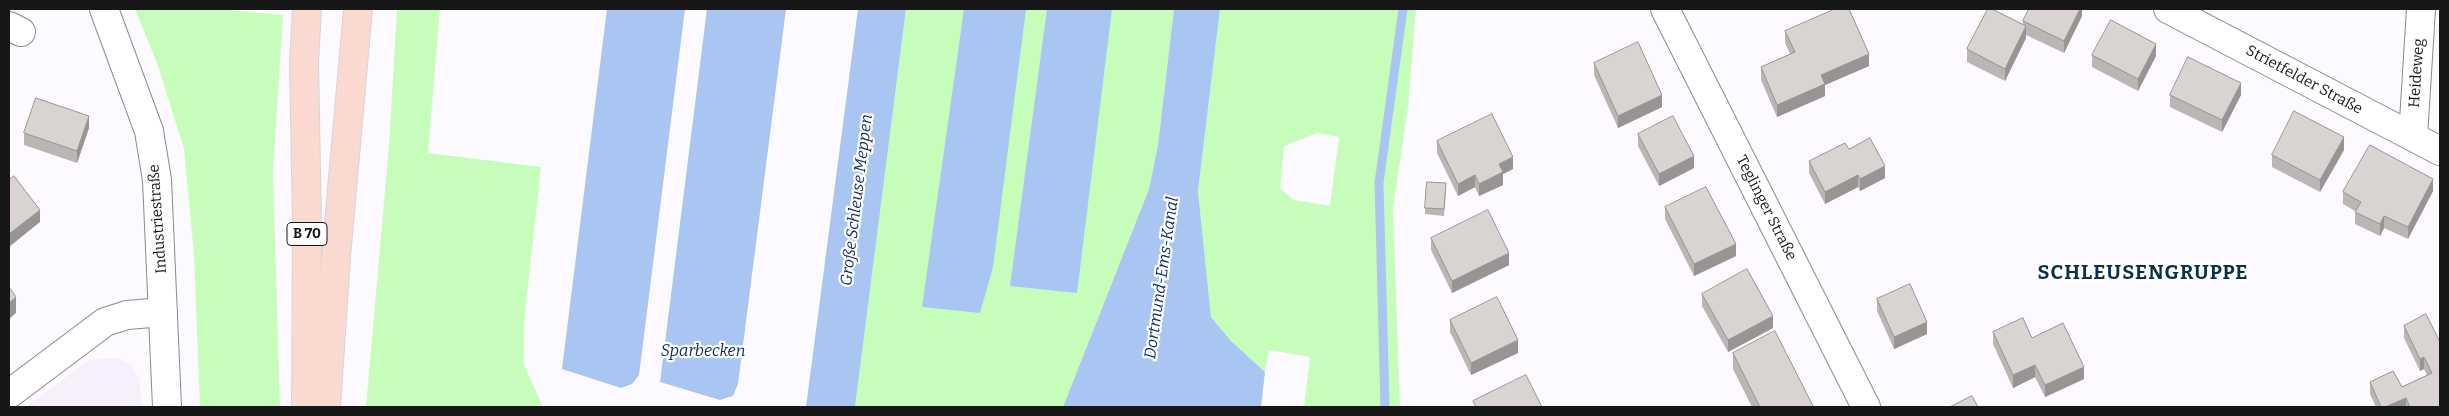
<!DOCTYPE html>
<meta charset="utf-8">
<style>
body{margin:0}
#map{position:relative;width:2449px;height:416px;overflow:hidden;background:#fcfafe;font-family:Bitter,serif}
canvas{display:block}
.frame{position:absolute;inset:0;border:10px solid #181718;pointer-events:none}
</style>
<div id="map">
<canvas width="2449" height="416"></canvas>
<div class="frame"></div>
</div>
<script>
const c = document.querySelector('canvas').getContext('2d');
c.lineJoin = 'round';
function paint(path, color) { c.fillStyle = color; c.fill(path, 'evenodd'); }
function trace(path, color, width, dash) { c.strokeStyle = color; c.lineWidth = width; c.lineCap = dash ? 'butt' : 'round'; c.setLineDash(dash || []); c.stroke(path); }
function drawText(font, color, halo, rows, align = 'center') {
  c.font = font + ' Bitter,serif'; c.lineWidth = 4.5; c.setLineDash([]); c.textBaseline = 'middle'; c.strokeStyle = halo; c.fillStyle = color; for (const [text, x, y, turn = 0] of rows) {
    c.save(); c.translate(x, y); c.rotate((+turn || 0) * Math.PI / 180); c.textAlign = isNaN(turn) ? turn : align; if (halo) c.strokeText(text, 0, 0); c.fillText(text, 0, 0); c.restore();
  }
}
paint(new Path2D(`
 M102,358H118L132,365L140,380L141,407H26L87,361Z`), '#f7f0fc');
paint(new Path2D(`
 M135,9H220L283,15L273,171L280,407H200L194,255L184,149L158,66Z
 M397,9H440L428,153L541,167L524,323V365L543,407H366L389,145Z
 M906,9H1174L1158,145L1149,189L1063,407H855Z
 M1220,9H1416L1408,107L1393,208L1400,407H1304L1310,357L1269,350L1265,372L1231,341L1211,317L1198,191ZM1317,133L1339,137L1330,206L1294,200L1280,188L1284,146Z`), '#c7fdbb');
paint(new Path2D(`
 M607,9H685L639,375L632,384L621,388L562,369Z
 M707,9H786L738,384L733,396L720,400L660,382Z
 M858,9H906L855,407H806Z
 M964,9H1026L993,267L980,313L922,307Z
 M1047,9H1112L1077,293L1010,286Z
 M1174,9H1220L1198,191L1211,317L1231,341L1265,372L1261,407H1063L1149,189L1158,145Z`), '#a8c6f1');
trace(new Path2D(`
 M1385,407L1379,183L1403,9`), '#a8c6f1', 9);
const minor = new Path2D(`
 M104,9L149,131L157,180L167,407
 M1665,9L1866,407
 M2168,9L2440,151
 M9,26L21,32
 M2413,137L2421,9
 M9,394L105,322L127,315L163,312`);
const major = new Path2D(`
 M306,407L307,225L304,62L307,9
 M326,407L336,257L358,9`);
trace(minor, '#8c8a8e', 30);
trace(major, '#d5d5d5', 30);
trace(minor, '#fff', 28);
trace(major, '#fad9d0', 28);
paint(new Path2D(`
 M2082,9V16L2064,53L2026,35V38L2005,81L1967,62V49L2023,24V21Z
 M1785,31L1869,66L1825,85V96L1777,117L1761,80V67L1790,54L1785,43Z
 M2092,55L2156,56L2138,91L2092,67Z
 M1594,63L1662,107L1618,128L1594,75Z
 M2170,95H2241L2222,132L2170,107Z
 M89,128L77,163L24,145V133Z
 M1638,134L1694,168L1659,186L1638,146Z
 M1437,141L1513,169L1503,174V185L1479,196L1475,187L1458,196L1437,153Z
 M1849,149L1885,178L1860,191L1858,187L1825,204L1809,173V161Z
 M2344,150L2320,192L2272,167V155Z
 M1446,190L1444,216L1425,214V208Z
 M2433,191L2408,239L2384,228L2380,236L2355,224V211L2343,204V192Z
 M1665,207L1736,256L1694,276L1665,219Z
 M1431,238L1509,265L1452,293L1431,250Z
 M1702,294L1773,328L1728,352L1702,306Z
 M1877,299L1927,334L1894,349L1877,311Z
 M2426,314L2440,407H2376L2370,394V382L2402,387L2427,375L2424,369L2420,371L2404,338V326Z
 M1450,320L1518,353L1471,375L1450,332Z
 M1993,332L2032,338L2084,379L2045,397L2035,377L2013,388L1993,344Z
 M1733,353L1813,407H1752L1733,369Z`), '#bbb5b5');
paint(new Path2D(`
 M2080,9H2082V16L2064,53V41Z
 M2026,26V38L2005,81V69Z
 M2156,44V56L2138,91V79Z
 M1869,54V66L1825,85V96L1777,117V105L1821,75Z
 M2241,83V95L2222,132V120Z
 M10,90V102L9,104V91Z
 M1662,95V107L1618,128V116Z
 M89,116V128L77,163V151Z
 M2344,137V150L2320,192V180Z
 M1694,156V168L1659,186V174Z
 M1513,157V169L1503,174V185L1479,196V184L1499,164Z
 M1885,166V178L1860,191V179Z
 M1475,175V187L1458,196V184Z
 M1858,175V187L1825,204V192Z
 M2433,179V191L2408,239V227Z
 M40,210V222L9,247V234Z
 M2384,216V228L2380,236V224Z
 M1736,244V256L1694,276V264Z
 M1509,253V265L1452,293V281Z
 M16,297V313L9,319V303Z
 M1773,316V328L1728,352V340Z
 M1927,322V334L1894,349V337Z
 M1518,340V353L1471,375V363Z
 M2424,357V369L2420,371V359Z
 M2035,365V377L2013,388V375Z
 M2084,367V379L2045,397V385Z
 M2406,398V407H2385Z`), '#989493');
const building = new Path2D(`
 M1835,9H1849L1869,54L1821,75L1825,84L1777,105L1761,67L1795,52L1785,31Z
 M1988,9H1992L2026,26L2005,69L1967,49Z
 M2029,9H2080L2064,41L2023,21Z
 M2111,20L2156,44L2138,79L2092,55Z
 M1638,42L1662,95L1618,116L1594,63Z
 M2188,57L2241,83L2222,120L2170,95Z
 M36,98L89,116L77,151L24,133Z
 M2294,111L2344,137L2320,180L2272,155Z
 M1492,114L1513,157L1499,164L1503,172L1479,184L1475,175L1458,184L1437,141Z
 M1673,116L1694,156L1659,174L1638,134Z
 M1870,138L1885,166L1860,179L1858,175L1825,192L1809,161L1845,143L1849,149Z
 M2370,145L2433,179L2408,227L2384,216L2380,224L2355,212L2361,202L2343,192Z
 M14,176L40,210L9,234V180Z
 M1427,182L1446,183L1444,209L1425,208Z
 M1706,187L1736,244L1694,264L1665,207Z
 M1488,210L1509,253L1452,281L1431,238Z
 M1747,269L1773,316L1728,340L1702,294Z
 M1910,284L1927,322L1894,337L1877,299Z
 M9,287L16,297L9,303Z
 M1497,297L1518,340L1471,363L1450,320Z
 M2426,314L2440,342V407H2410L2406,398L2385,407H2381L2370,382L2393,371L2402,387L2432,373L2424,357L2420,359L2404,326Z
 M2023,318L2032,338L2063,323L2084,367L2045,385L2035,365L2013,375L1993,332Z
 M1775,331L1813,406L1811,407H1760L1733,353Z
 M1526,375L1542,407H1476L1473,401Z
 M1972,396L1978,407H1950Z`);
paint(building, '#d9d3d2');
trace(building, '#989493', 1);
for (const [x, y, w] of [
 [307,234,40]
]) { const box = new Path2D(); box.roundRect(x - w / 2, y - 11.5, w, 23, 4); c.fillStyle = '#fff'; c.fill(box); trace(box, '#181718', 1); }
drawText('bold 14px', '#181718', null, [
 ["B 70",307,234]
]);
drawText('15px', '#181718', '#fff', [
 ["Heideweg",2417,73,-86],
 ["Strietfelder Straße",2304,80,28],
 ["Teglinger Straße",1766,208,63],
 ["Industriestraße",158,219,-94]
]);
drawText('italic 16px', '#0c2c57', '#fff', [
 ["Große Schleuse Meppen",857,200,-83],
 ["Dortmund-Ems-Kanal",1162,278,-82],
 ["Sparbecken",703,352]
]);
c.letterSpacing = '1px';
drawText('bold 20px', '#0b3149', '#fff', [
 ["SCHLEUSENGRUPPE",2143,273]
]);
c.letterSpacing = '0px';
</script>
